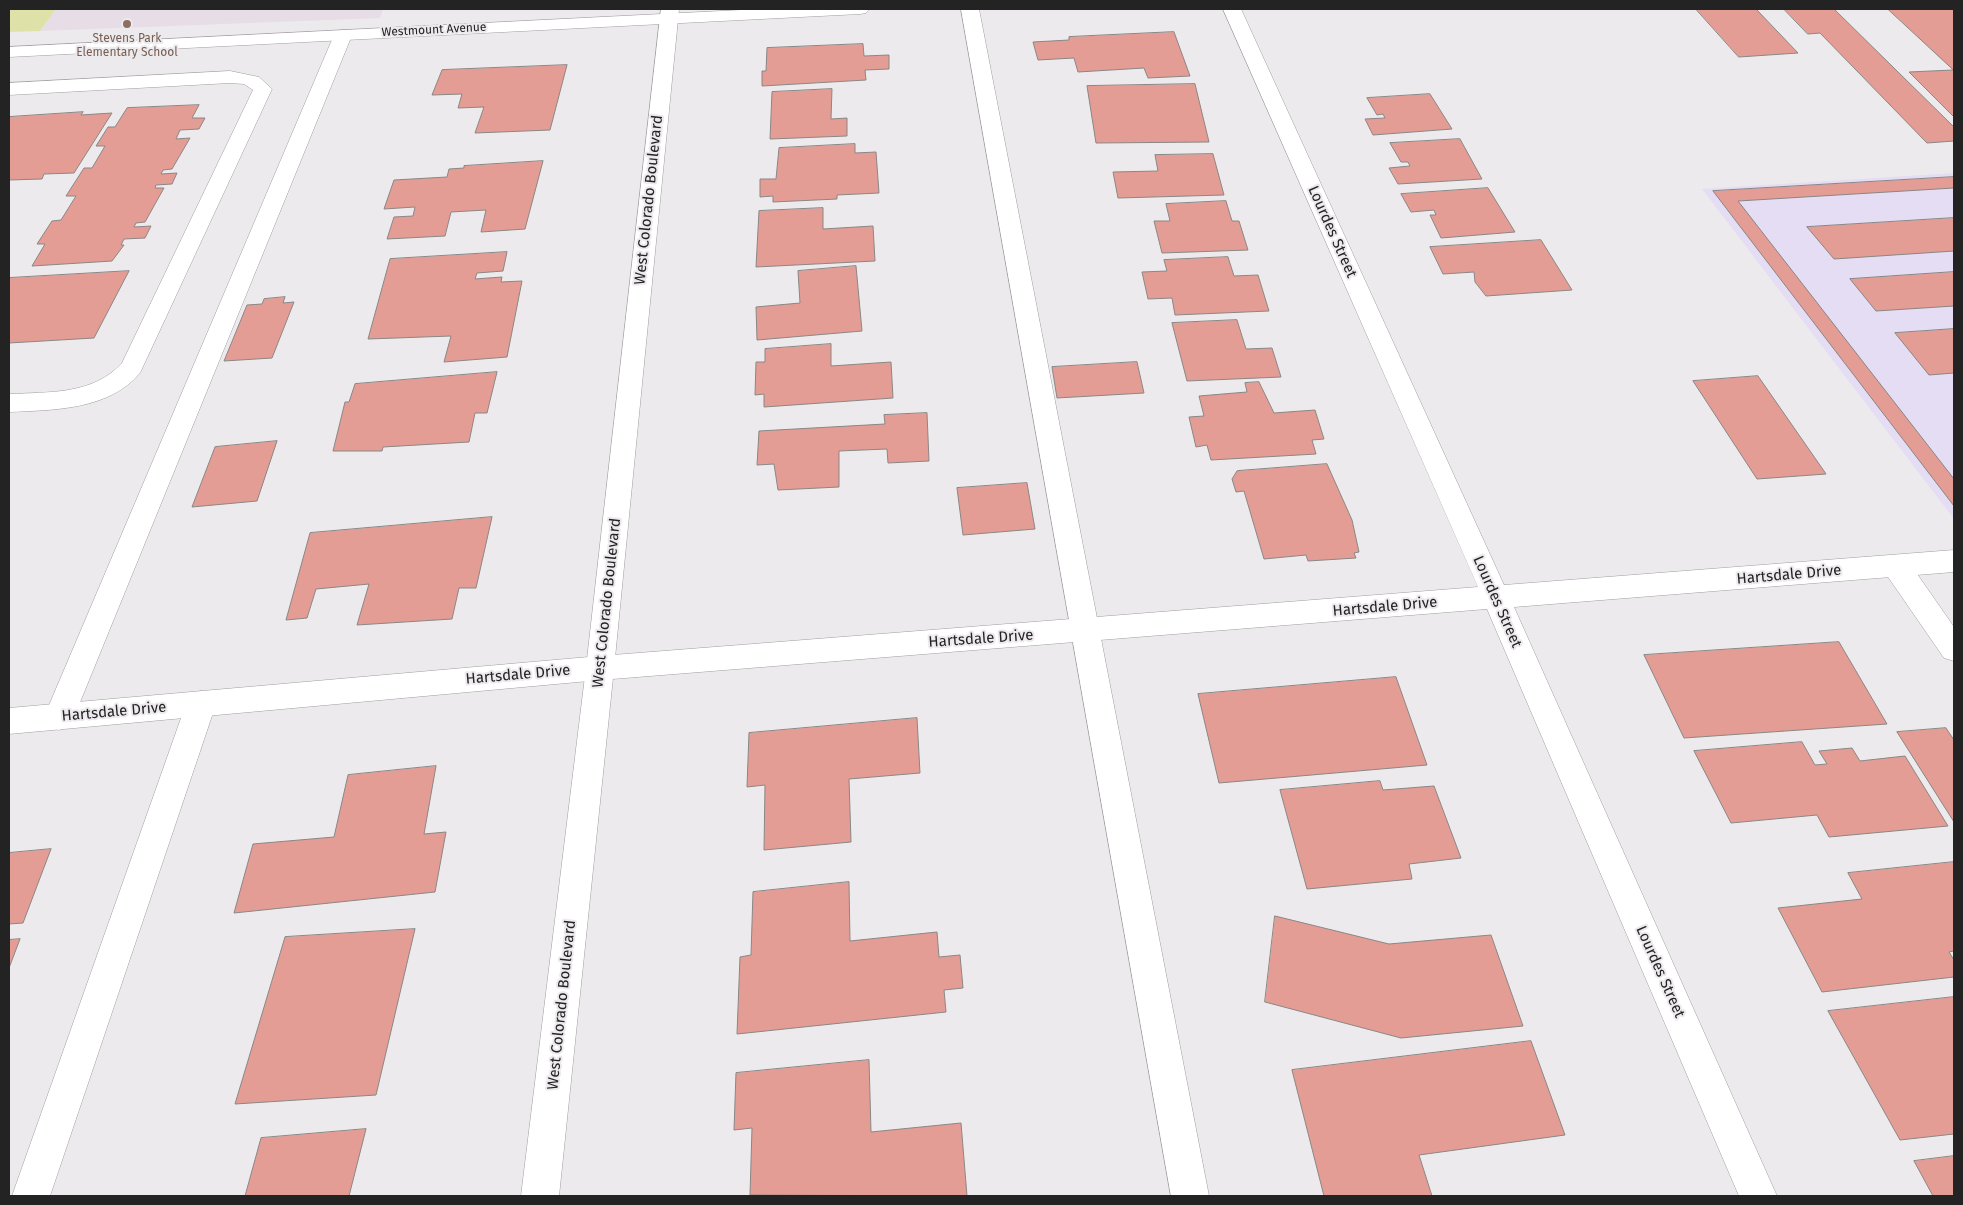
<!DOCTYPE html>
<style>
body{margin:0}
#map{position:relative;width:1963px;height:1205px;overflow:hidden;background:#edeaed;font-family:"Fira Sans",sans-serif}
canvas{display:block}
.frame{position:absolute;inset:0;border:10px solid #242324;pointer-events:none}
</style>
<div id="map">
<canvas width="1963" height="1205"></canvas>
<div class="frame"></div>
</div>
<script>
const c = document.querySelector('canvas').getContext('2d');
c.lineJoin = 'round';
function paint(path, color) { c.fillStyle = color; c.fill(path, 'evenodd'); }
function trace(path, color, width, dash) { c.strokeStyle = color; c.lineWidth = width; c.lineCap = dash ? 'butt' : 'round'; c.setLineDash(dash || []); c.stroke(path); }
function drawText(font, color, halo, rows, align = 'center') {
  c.font = font + ' "Fira Sans",sans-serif'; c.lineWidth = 4; c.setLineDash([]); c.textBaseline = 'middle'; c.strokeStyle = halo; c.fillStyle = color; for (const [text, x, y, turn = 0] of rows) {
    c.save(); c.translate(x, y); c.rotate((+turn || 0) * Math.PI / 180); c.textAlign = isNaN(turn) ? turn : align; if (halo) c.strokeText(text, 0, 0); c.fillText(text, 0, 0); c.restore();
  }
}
paint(new Path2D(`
 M1954,173V519L1702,189Z`), '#e4ddf3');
paint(new Path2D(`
 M56,9H383L380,18L40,31Z`), '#e6dde6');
paint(new Path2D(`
 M9,9H56L40,31L9,32Z`), '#dfe2a8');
const building = new Path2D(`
 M1696,9H1756L1798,53L1739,57Z
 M1784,9H1834L1954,127V141L1927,143L1820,33L1808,34Z
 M1888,9H1954V117L1909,72L1953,70Z
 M1174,32L1190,76L1148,78L1144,68L1078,72L1074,58L1038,60L1033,42L1069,40V37Z
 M863,44L864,56L889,55V69L865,70L866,80L762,86V71H766L767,48Z
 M567,65L550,130L475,133L484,107L458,108L462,94L432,95L442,70Z
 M1195,84L1209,142L1096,143L1087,86Z
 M832,89L831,119L847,118V136L770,139L772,92Z
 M1430,94L1452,129L1373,135L1365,119L1385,118L1383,114L1377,115L1367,98Z
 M199,105L192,118H205L199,129L180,130L176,139L190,138L172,169L163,170L161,174L177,173L172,184L156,185L155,188H164L145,222L136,223L134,227L151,226L145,238L124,239L121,245H124L112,261L32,266L45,244H37L52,221L61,220L76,196H66L84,168H92L105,146H96L108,127H115L127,108Z
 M83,112L81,115L112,113L74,173L44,174L42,179L9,180V117Z
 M1460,139L1482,179L1398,184L1389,168L1410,166L1408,162H1401L1390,143Z
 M855,144V153L876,152L879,193L837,195V199L773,202V196L760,197V179H776L779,148Z
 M1213,154L1224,195L1118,198L1113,172L1158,171L1155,155Z
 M543,161L525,229L481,232L486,210L451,212L445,236L387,239L394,217L413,216L415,207L384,209L394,180L447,177L449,169L464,168V166Z
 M1954,177V188L1738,201L1954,479V506L1713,191Z
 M1488,188L1515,232L1441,238L1430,215H1436L1434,210L1411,212L1401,194Z
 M1226,201L1232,221H1239L1248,250L1162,253L1154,221H1170L1166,204Z
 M823,208V229L873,226L875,261L756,267L759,211Z
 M1954,218V251L1834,259L1807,227Z
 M1541,240L1572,290L1486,296L1475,282L1474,272L1443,274L1430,247Z
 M507,252L503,271L477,273L475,279L502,277L501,282L522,281L507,357L444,362L451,336L368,339L390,259Z
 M1228,257L1234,276L1258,275L1269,311L1175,315L1172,298L1148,299L1142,272L1167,271L1164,260Z
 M856,266L862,331L757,340L756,307L800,303L798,271Z
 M129,271L94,338L9,343V278Z
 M1954,272V306L1876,311L1850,279Z
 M285,297L283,303L294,302L272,358L224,361L247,305L262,304L264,299Z
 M1237,320L1246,349L1272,348L1281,377L1187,381L1172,323Z
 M1954,329V373L1929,375L1895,333Z
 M831,344V366L891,362L893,398L764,407V394L755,395L756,362H765V349Z
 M1137,362L1144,393L1057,398L1052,367Z
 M497,372L487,413H475L469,442L383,447L382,451H333L345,402H349L355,384Z
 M1758,376L1824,471L1826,474L1757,479L1693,381Z
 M1259,382L1274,413L1315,410L1324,439L1312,440L1316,454L1211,460L1207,445L1196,447L1189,417L1204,416L1199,396L1247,392L1245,383Z
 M927,413L929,461L888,463L887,449L839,451V487L778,490L774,464L757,465L759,431L885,424L884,415Z
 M277,441L257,501L192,507L215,447Z
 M1327,464L1352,520L1359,552L1354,553L1356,558L1308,561L1306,555L1264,559L1244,491L1236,492L1232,479L1237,471Z
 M1027,483L1035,529L963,535L957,488Z
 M492,517L476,588H459L452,619L357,625L369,584L316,589L307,618L286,620L310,533Z
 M1839,642L1887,724L1684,738L1644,655Z
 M1396,677L1427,765L1219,783L1198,694Z
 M917,718L920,773L849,779L851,842L764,850L765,785L747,787L749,733Z
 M1946,728L1954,740V822L1897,732Z
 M1802,742L1815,765L1827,764L1819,751L1852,748L1860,761L1905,756L1948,826L1829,837L1817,815L1731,823L1694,751Z
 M436,766L424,834L446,832L435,892L234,913L253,844L334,837L348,775Z
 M1380,781L1383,790L1434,786L1461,858L1409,864L1412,879L1307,889L1280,790Z
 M51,849L23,923L9,924V853Z
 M1954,862V951L1949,952L1954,960V977L1822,992L1778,908L1862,899L1848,873Z
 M849,882L850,941L937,932L939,957L960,955L963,988L944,990L946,1012L737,1034L740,957L751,955L753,892Z
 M1275,916L1389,944L1491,935L1523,1026L1401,1038L1265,1002Z
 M415,929L376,1095L235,1104L285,937Z
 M20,939L9,968V940Z
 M1954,997V1134L1900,1140L1828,1011Z
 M1531,1041L1565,1135L1419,1155L1432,1196H1324L1292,1070Z
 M869,1060L871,1132L961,1123L967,1196L750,1195L752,1128L734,1130L736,1073Z
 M366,1129L349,1196H245L261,1138Z
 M1954,1156V1196H1933L1914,1161Z`);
paint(building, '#e49d94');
trace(building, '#8a8685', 1);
const lane = new Path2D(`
 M961,9H979L1209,1196H1171Z
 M343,30L349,31L352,35L74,717L69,726L59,730L49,726L44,717L334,35L337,31Z
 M230,71L259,77L272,89L140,373C109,410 54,410 9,412V394C49,392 93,395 122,363L253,90L244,84L230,83L9,95V83Z
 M1896,555L1906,558L1954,627V661L1944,658L1886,574L1883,566L1886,558Z
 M201,691L211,695L216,704L50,1196H12L186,704L191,695Z`);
const street = new Path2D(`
 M761,9H869L866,13L860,14L9,57V47Z
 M1223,9H1241L1504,585L1954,550V572L1514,607L1777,1196H1739L1487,609L600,680L9,734V708L600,656L1478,587Z`);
const secondary = new Path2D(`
 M661,9H679L614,668L559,1196H521L586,668Z`);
trace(lane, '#a09da0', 1);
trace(street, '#a09da0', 1);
trace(secondary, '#a09da0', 1);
paint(lane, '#fff');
paint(street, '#fff');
paint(secondary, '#fff');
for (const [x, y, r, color] of [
 [127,24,5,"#8d6e63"]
]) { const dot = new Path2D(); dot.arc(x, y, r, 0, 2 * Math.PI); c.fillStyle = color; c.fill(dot); trace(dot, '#edeaed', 2); }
drawText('12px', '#242324', '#edeaed', [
 ["Westmount Avenue",434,30,-3]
]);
drawText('12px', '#785e54', '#edeaed', [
 ["Stevens Park",127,39],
 ["Elementary School",127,53]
]);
drawText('15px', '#242324', '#edeaed', [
 ["West Colorado Boulevard",649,200,-84],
 ["Lourdes Street",1332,232,66],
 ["Hartsdale Drive",1789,575,-5],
 ["Lourdes Street",1497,602,66],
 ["West Colorado Boulevard",607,603,-84],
 ["Hartsdale Drive",1385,607,-5],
 ["Hartsdale Drive",981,639,-4],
 ["Hartsdale Drive",518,675,-5],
 ["Hartsdale Drive",114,712,-5],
 ["Lourdes Street",1660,972,66],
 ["West Colorado Boulevard",562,1005,-84]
]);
</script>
